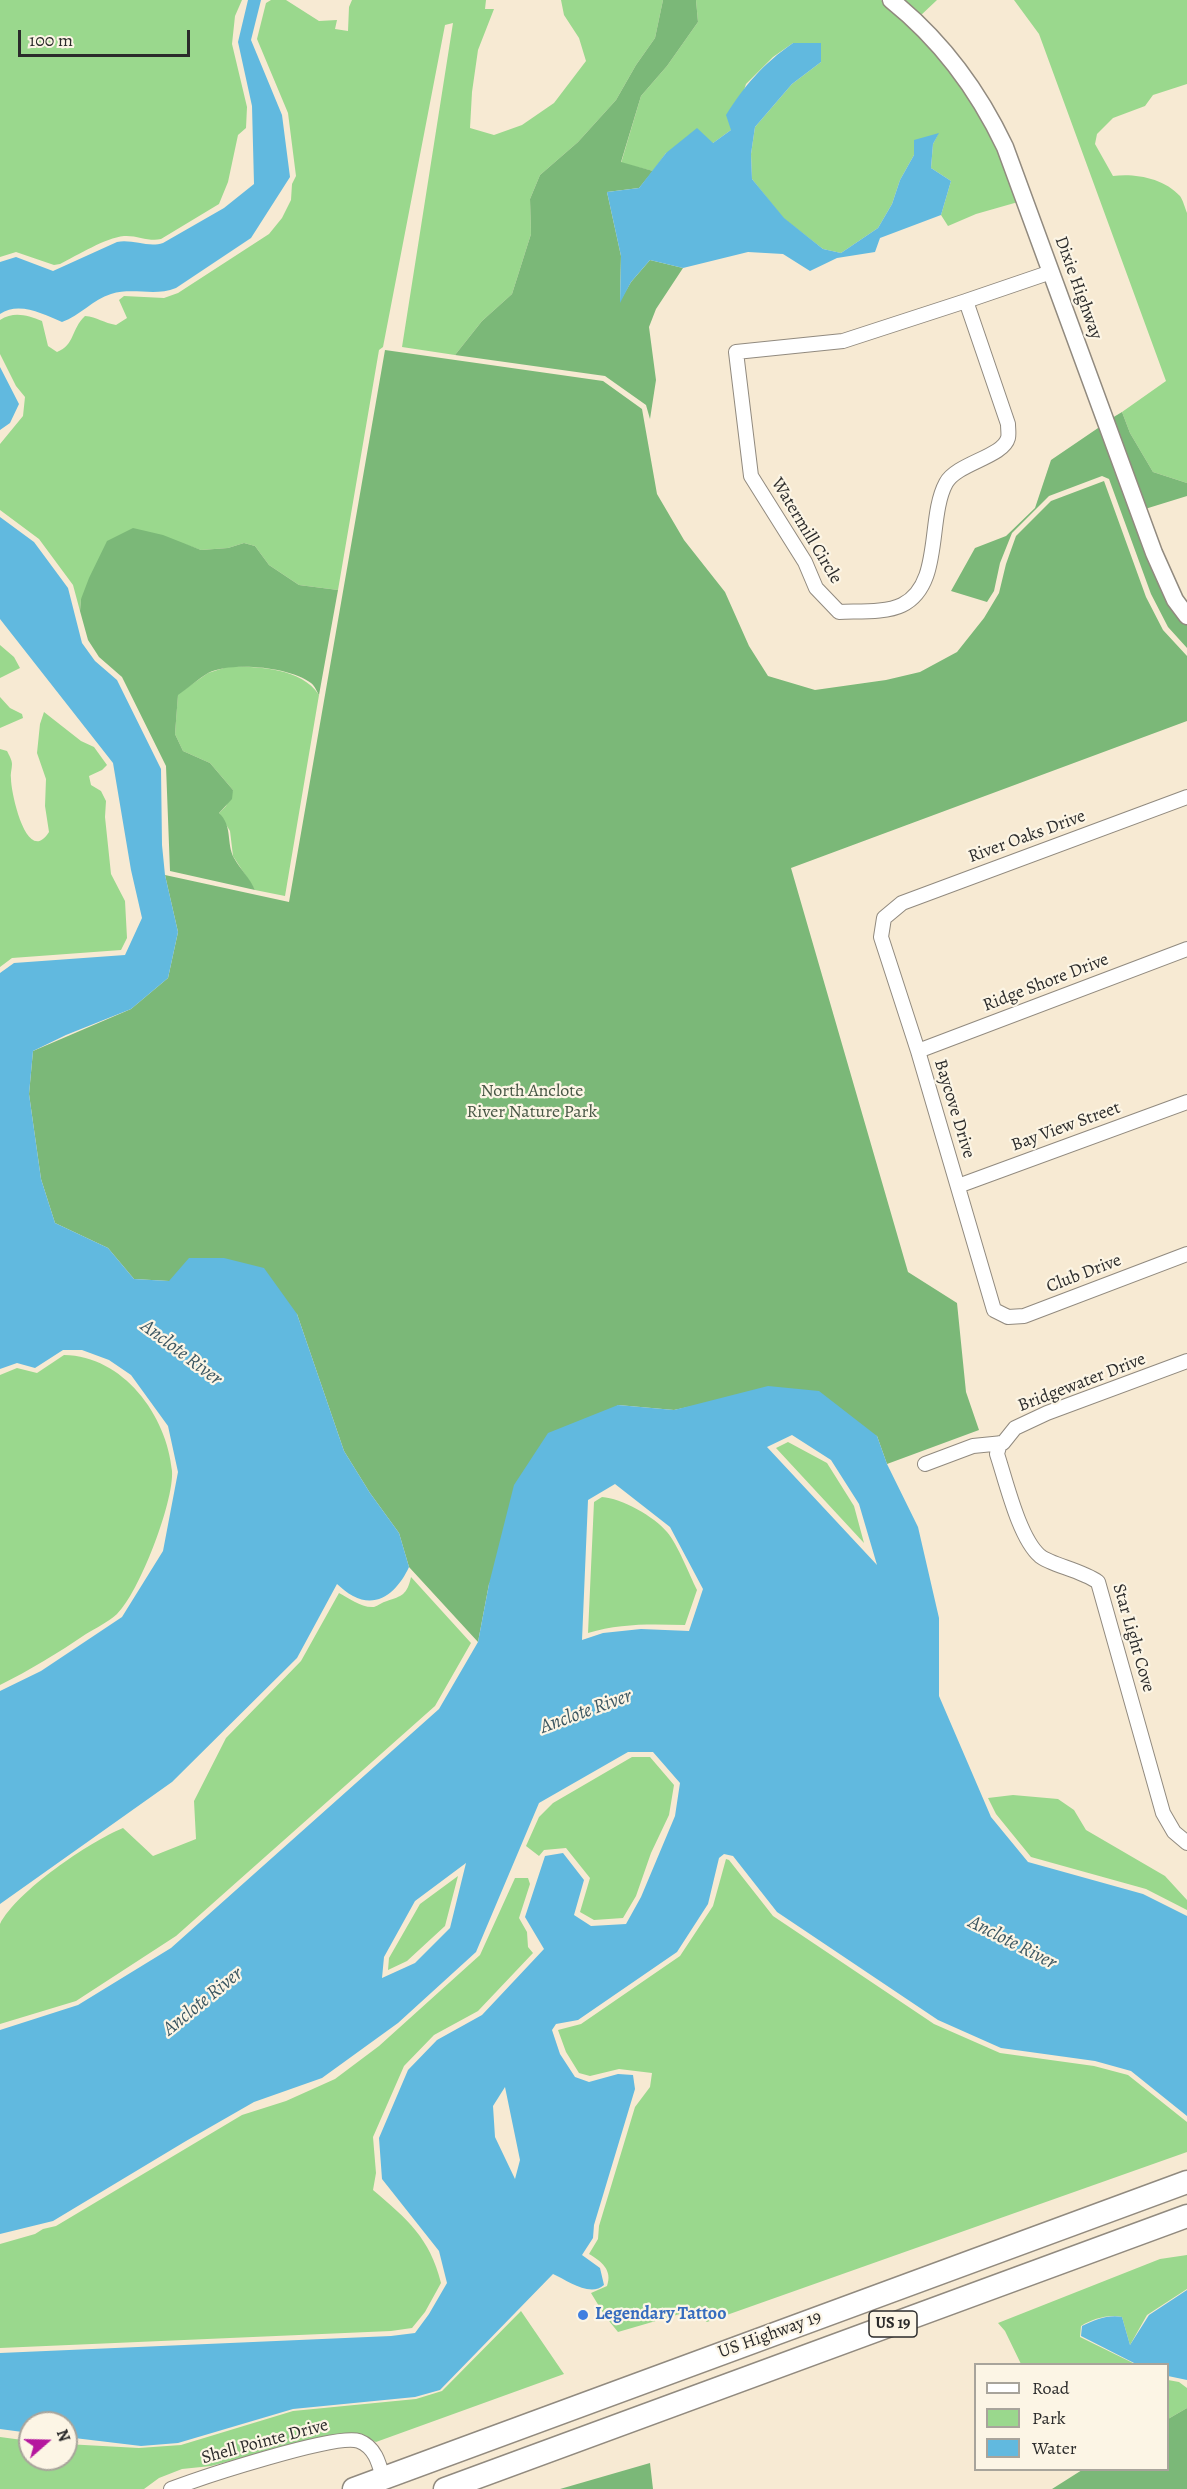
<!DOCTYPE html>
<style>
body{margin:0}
#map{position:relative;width:1187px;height:2489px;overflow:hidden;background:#f7ead3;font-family:Alegreya,serif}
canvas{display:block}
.legend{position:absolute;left:974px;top:2363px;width:195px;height:108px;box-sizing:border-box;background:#fcf5e5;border:2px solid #a8a49b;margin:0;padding:8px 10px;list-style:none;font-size:18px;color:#2b2b2b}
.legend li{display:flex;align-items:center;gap:12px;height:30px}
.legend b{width:30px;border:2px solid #a8a49b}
.north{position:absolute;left:18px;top:2411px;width:60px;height:60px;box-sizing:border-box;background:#fcf5e5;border:2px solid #a8a49b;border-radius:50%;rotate:70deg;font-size:16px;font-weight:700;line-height:24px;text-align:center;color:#2b2b2b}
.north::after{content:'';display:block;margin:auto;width:21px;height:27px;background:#b5179e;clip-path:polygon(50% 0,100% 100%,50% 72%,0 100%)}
.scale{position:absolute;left:18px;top:30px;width:172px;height:27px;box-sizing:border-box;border:3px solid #2b2b2b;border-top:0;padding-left:8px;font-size:18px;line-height:21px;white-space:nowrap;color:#2b2b2b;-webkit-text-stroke:4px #fcf5e5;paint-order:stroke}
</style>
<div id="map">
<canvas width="1187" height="2489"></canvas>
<ul class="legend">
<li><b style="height:8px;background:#fff"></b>Road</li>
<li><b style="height:16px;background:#9ad88d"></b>Park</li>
<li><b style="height:16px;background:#61b9df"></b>Water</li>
</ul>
<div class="north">N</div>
<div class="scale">100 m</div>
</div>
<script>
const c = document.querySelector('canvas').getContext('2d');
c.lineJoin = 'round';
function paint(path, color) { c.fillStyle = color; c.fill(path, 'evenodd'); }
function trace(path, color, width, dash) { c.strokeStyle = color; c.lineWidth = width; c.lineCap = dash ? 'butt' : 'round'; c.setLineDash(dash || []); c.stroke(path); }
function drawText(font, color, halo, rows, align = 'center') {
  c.font = font + ' Alegreya,serif'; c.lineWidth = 4.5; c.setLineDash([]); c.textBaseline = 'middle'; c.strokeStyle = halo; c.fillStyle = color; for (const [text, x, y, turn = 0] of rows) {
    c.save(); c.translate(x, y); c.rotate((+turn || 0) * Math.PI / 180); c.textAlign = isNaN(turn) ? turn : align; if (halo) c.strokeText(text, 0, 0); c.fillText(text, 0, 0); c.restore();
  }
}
paint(new Path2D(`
 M0,0H242L235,16L232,44L247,107L246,128L238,135L228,182L219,204L161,239C149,242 137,235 124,236C105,238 78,255 60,264L54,265L16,252L0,257Z
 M271,0H286L319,21L337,20L335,29L348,31L349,7L352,0H486L485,9H494L478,50L472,92L470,128L494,135L522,125L554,103L586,61L579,38L564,15L561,0H663L655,38L636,65L616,100L578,142L540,175L530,199L531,234L512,294L482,321L455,355L402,347L453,23L445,25L383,347L379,350L338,590L299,585L269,565L255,546L244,543L228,548L201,550L184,544L81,599L80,611L73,585L39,539L0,510V444L23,416L25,397L16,386L0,354V320C14,311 27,315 42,321L48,346L57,352C75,345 71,329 85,316C97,317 104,323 116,325L127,318L119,300L124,296L164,298L178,293L269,234L282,218L291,200L292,184L296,176L288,113L257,39L266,3Z
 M696,0H881C931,40 973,92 999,150C1007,166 1012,184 1018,202L976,214L948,226L941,215L951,181L931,168L933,144L938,134L914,155L900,180L892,204L878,228L841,253L823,249L783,218L752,179L751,154L755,127L792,84L821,62L793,43L773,57L746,84L731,130L713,143L666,153L653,171L621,163L641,96L667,66L698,22Z
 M901,0H937L919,17Z
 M1014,0H1187V84L1153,95L1145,106L1113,118L1097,134L1095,144L1113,176C1134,173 1164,178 1180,196C1183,200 1185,208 1187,213V483L1153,472L1130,433L1122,412L1166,381L1039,34Z
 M0,645L14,657L20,668L0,678Z
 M230,666C259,667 302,668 319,695L285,896L255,890L233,856L230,831L219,813L226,806L233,790L210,763L183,751L175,734L178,694L208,673Z
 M0,697L10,708L22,714L23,718L0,728Z
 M44,712L81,741L94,747L107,765L102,770L89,776L91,785L101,791L106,801L105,817L111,874L125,901L127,938L121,950L12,958L0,967V749L7,751C9,755 12,760 12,764C12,769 10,774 11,779C11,793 27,867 49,832L45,806L46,779L37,753L40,724Z
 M64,1355C123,1356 167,1415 172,1471C174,1502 139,1593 117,1614C108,1622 96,1628 86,1634C58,1653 30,1670 0,1685V1375L17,1368L37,1373Z
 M788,1442L827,1463L854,1506L864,1543L776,1448Z
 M602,1497C621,1498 655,1517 667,1532C678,1545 689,1574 697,1590L685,1625C652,1624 620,1623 588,1633L594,1502Z
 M411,1577L471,1643L435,1706L176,1936L76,2001L0,2024V1924C17,1891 89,1842 123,1828L153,1856L196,1839L194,1801L226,1738L301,1661L339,1593C349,1598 361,1608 374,1607C378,1606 382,1602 387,1601C402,1596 407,1595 411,1577Z
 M632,1757H650L674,1785L669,1815L651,1853L636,1896L623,1918L594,1920L580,1912L590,1878L566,1848L544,1850L539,1856L526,1846L539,1817L553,1803Z
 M1013,1795L1058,1799L1074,1810L1086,1830L1165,1876L1187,1900V1910L1146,1889L1031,1857L996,1814L988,1798Z
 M726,1859L729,1860L773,1916L934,2024L1000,2053L1094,2066L1128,2075L1187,2122V2152L707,2322L690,2311L618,2332L605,2316L591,2293L607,2286C613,2270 601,2261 589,2254L598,2239L599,2226L635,2107L650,2087L652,2073L619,2069L590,2076L579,2073L566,2052L558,2030L581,2024L680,1956L713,1906Z
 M458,1876L445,1926L407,1961L388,1970L389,1958L420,1904Z
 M515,1878H528L530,1884L519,1918L527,1932L528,1947L533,1953L478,2011L434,2035L404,2066L373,2137L376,2173L373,2190C407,2219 430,2238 441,2283L425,2312L412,2328L391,2331L0,2348V2244L35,2234L43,2229L56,2226L242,2115L286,2101L335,2079L379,2046L480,1955Z
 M1187,2255V2289L1147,2315L1130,2345L1122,2317C1108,2314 1093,2319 1081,2326L1080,2337L1135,2364H1021L1005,2331L998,2323L1160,2259Z
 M521,2311L564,2374L376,2442L358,2433L326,2436L211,2466L182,2469L159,2478L144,2489H0V2437L30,2441V2459H66V2444L139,2448L181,2445L293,2411L416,2399L442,2391Z
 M1168,2380L1179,2382L1187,2388V2408L1168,2419Z`), '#9ad88d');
paint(new Path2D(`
 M663,0H696L698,22L667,66L641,96L621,162L653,171L639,188L607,192L621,256L620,301L631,282L650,260L683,268L656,309L649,327L656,380L650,419L646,405L605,376L455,355L482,321L512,294L531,234L530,199L540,175L578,142L616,100L636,65L655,38Z
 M385,350L603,381L642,409L657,494L684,540L725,592L749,646L768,676L815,690L886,680L920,672L957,652L984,618L999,593L1006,564L1016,536L1051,501L1104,481L1146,597L1163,630L1187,656V721L791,868L908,1272L957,1303L966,1392L979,1430L887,1464L877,1436L707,1403L674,1410L618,1405L489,1584L478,1642L409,1567L399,1533L370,1493L344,1451L297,1314L169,1281L134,1279L108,1248L55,1223L41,1179L29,1094L33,1051L131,1009L168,978L178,932L165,875L289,902Z
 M1122,412L1130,433L1153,472L1187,483V496L1145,509L1112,418Z
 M1101,426L1179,617L1187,625V648L1168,627L1151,594L1109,479L1102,476L1049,496L1012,533L1000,563L994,591L987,602L951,591L975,548L1006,536L1035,508L1051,460Z
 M133,528L163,535L201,550L228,548L244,543L255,546L269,565L299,585L338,590L319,695C317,692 315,686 311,683C291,667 231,661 208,673C198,679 188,688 178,695L175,734L183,751L210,763L233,790L232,799L219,813C233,826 226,843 234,858C240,869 250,878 255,890L170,871L166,766L122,677L99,657L88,640L80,611L81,599L89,578L107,541Z
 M1187,2408V2489H1052L1082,2470H1168V2419Z
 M650,2463L653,2489H560Z`), '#7bb878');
paint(new Path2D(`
 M248,0H261L251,40L282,115L290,177L251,238L176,288C154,297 134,287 111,294C93,299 80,316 62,322C43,314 19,301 0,314V262L16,257L53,271L117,242C133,239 148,248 163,243L224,208L254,184L252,106L238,42Z
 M793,43H821V62L792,84L755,127L751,154L752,179L784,218L823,249L841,253L878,228L892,204L900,180L914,155V140L939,133L933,144L931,168L951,181L941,215L880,238L875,252L837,258L810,271L783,254L748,252L683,268L650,260L631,282L620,303L621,256L607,192L639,188L666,153L697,128L713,143L731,130L726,115C745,85 763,64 793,43Z
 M0,367L19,404L10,423L0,430Z
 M0,517L34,542L68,588L82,643L95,661L117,680L161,769L162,845L165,875L178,932L168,978L131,1009L66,1035L33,1051L29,1094L41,1179L55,1223L108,1248L134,1279L169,1281L189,1258H224L264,1268L297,1314L344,1451L370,1493L399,1533L409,1567C399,1589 379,1610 353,1596C347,1593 342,1588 337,1584L297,1658L172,1782L0,1904V1691L41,1671L122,1617L163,1551L178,1472L168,1426L131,1375L109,1360L82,1350H63L35,1368L17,1363L0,1369V973L14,963L125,955L142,918L131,870L113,763L0,619Z
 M768,1386L819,1391L877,1436L887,1464L918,1527L939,1618V1696L991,1817L1028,1862L1143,1894L1187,1916V2116L1131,2071L1095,2061L1001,2048L938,2020L777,1912L733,1856L724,1854L719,1858L708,1904L677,1952L578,2020L556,2024L552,2030L560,2054L575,2077L589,2082L618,2074L633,2075L635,2089L594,2225L593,2238L582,2255L600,2268L604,2285C590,2298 567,2280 553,2274L440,2390L415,2397L293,2409L178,2443L141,2446L66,2437V2423H30V2433L0,2429V2353L391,2336L415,2333L429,2314L447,2283L439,2251L382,2179L379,2138L408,2070L437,2040L482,2015L544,1949L525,1917L545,1856L563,1853L584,1880L574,1915L591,1926L626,1924L641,1897L675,1816L680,1783L653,1752H628L539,1803L476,1952L398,2023L322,2078L254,2102L186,2141L53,2221L0,2234V2030L78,2005L171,1948L439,1709L478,1642L489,1584L514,1485L548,1433L618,1405L674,1410ZM792,1435L831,1460L859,1504L877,1565L767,1447ZM615,1484L670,1527L703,1589L689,1631L641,1629L603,1633L582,1640L588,1500ZM466,1863L450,1928L415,1963L382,1978L384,1957L415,1901ZM505,2087L520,2160L515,2179L495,2137L493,2106Z
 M1187,2290V2380L1168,2376V2364H1136L1081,2336L1082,2326C1094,2320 1109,2314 1122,2317L1130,2345L1149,2315Z`), '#61b9df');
const minor = new Path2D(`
 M966,301L1008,424C1008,428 1009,435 1008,438C1003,457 957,463 946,483C927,518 943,585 902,605C886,613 857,611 839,612L816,588L805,562L751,476L736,352L843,341Z
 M966,301L1051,272
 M1187,797L902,903L884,918L881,937L918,1051L994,1310L1008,1317L1024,1316L1187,1254
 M918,1051L1187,949
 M958,1186L1187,1102
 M1000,1443L997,1454C1006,1481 1019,1538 1040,1556C1051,1565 1081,1570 1098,1582L1163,1813L1174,1832L1187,1843
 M925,1464L973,1446L1003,1443L1015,1428L1047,1413L1187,1361
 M171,2489C200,2478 336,2433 359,2441C375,2447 379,2463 383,2478`);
const tertiary = new Path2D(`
 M891,0C941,40 978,90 1005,147L1154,553L1175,600L1187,616`);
const trunk = new Path2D(`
 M354,2489L1187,2182
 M445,2489L1187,2216`);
trace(minor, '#918a7f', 16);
trace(tertiary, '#918a7f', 19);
trace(trunk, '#918a7f', 25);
trace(minor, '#fff', 14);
trace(tertiary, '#fff', 16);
trace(trunk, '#fff', 22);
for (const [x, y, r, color] of [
 [583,2315,6,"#3f7fe0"]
]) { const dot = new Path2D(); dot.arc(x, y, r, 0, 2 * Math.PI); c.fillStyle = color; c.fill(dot); trace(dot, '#fcf5e5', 2); }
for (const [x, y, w] of [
 [893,2324,48]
]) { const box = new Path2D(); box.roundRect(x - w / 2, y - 13, w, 26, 4.5); c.fillStyle = '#fcf5e5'; c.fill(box); trace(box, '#2b2b2b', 1.5); }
drawText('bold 16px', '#2b2b2b', null, [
 ["US 19",893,2324]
]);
drawText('18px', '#2b2b2b', '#fcf5e5', [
 ["Dixie Highway",1078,288,70],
 ["Watermill Circle",806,531,59],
 ["River Oaks Drive",1027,837,-20],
 ["Ridge Shore Drive",1046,983,-21],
 ["Baycove Drive",954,1109,73],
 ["Bay View Street",1066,1127,-20],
 ["Club Drive",1084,1274,-21],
 ["Bridgewater Drive",1082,1383,-21],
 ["Star Light Cove",1133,1638,74],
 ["US Highway 19",770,2335,-20],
 ["Shell Pointe Drive",265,2442,-15]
]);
drawText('18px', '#475644', '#fcf5e5', [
 ["North Anclote",532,1092],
 ["River Nature Park",532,1113]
]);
drawText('bold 18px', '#366cbe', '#fcf5e5', [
 ["Legendary Tattoo",595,2315]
], 'left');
drawText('italic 20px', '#3b5661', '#fcf5e5', [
 ["Anclote River",181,1353,37],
 ["Anclote River",586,1712,-20],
 ["Anclote River",1012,1943,27],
 ["Anclote River",203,2002,-39]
]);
</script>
